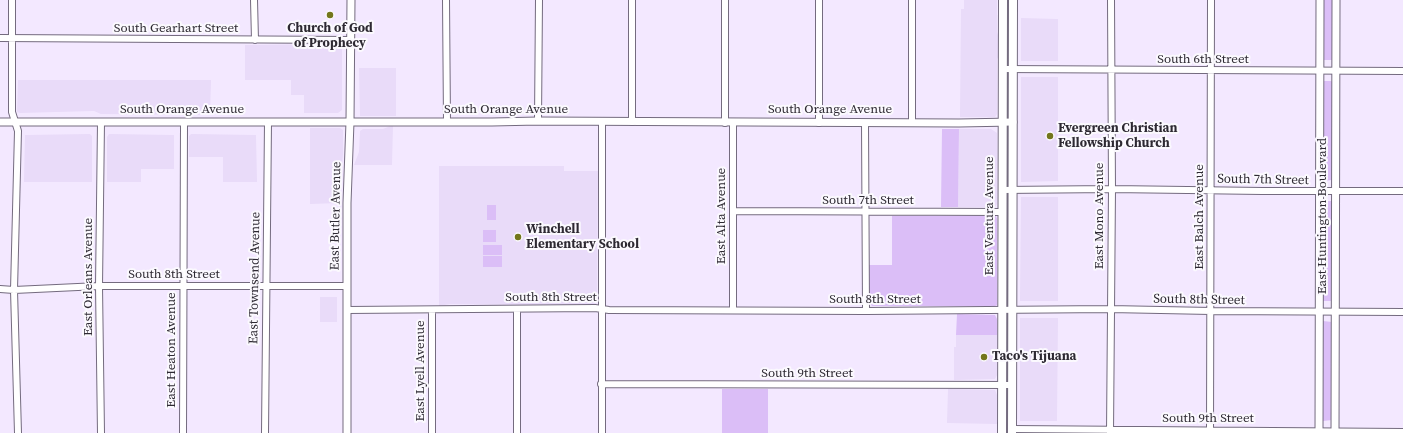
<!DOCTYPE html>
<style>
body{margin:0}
canvas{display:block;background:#f3e8ff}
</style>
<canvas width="1403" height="433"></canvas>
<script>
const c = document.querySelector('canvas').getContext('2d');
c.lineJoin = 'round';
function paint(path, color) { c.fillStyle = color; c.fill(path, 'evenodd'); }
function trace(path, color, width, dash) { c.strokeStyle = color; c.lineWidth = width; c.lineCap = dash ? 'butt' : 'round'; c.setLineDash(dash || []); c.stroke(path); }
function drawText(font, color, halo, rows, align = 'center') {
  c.font = font + ' "Source Serif 4",serif'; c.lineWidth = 4; c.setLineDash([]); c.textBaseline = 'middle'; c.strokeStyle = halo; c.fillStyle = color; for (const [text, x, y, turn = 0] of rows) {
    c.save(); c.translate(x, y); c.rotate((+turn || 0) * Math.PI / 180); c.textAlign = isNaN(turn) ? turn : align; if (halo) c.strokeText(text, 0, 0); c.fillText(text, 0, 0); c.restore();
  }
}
paint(new Path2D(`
 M964,0H997V32L1000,41L999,56L997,59V114L995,117H960L961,9H964Z
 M1021,18L1058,19V61H1021Z
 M339,44L342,49V110L338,113H304V95H291V80H245V45Z
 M359,68H396V116H360Z
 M1021,77H1058V181L1021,182Z
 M18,80H211L210,115L101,114L94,111L20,113L17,112Z
 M393,125L392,165H354L359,152L360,131L363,129H383Z
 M310,128H340L343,130V154L339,203L310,204Z
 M959,129H991L997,133V204L995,207H958Z
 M90,134L92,136V182H24L25,135Z
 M109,134L174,135V169H141V182H107V137Z
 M191,134L256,135L257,182H223V157H189V136Z
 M439,166H564V171H598L597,303L595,304L531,305L450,304L439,306Z
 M1021,197H1058V301H1020Z
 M320,297H337V322H320Z
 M1020,318H1058L1057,421H1020Z
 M956,335H997V375L995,379L954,380V347H956Z
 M948,389L995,390L997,395V424L947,423Z`), '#e9dbf9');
paint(new Path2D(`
 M1322,0H1333L1332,60H1323Z
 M1323,81H1331L1333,83L1332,180L1324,181L1323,179Z
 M942,129H959L958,207H941Z
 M1323,201H1332L1333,298L1331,301H1323L1322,299Z
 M487,205H496V220H487Z
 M892,216H996L997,219V305L995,306H872L869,302V265H892Z
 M483,230H496V242H483Z
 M483,245H502V255H483Z
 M483,256H502V267H483Z
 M957,314L995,315L997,319V335H956Z
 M1323,321L1332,322V420L1323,421L1322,419V323Z
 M722,389H768V433H722Z`), '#dbbef7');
const minor = new Path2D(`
 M12,0V112L18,131L14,290L18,433
 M254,0L255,40
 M446,0L447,122
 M632,0V122
 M725,0V123
 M0,38L351,40
 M1002,69L1403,71
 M538,121L539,0
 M912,122V0
 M733,123V310
 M819,123V0
 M865,123L866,311
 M1002,190L1112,189L1263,191H1403
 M733,211L1003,212
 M0,289L14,290L99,286H347
 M347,310L595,308L609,310L866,311L1110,309L1211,311L1403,312
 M601,384L1012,385
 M1012,429L1403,432
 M101,433L99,286L101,122
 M183,433L184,123
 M265,433L268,122
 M432,433V310
 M517,433V309
 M602,433V121
 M1110,433L1112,189L1111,0
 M1210,433L1211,0`);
const tertiary = new Path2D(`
 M0,122H492L538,121L959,123L1013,122
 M347,433V203L350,122L351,0
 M1319,433L1320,0
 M1335,433L1336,0`);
const secondary = new Path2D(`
 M1002,433L1003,0
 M1012,433L1013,0`);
trace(minor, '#746b7f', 8);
trace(tertiary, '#746b7f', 9);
trace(secondary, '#746b7f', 10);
trace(minor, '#fff', 6);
trace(tertiary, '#fff', 7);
trace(secondary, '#fff', 8);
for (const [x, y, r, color] of [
 [330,15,4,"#73761c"],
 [1050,136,4,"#73761c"],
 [518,237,4,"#73761c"],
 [984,357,4,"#73761c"]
]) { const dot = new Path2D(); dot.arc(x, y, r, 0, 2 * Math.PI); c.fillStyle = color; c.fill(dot); trace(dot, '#fbf9fe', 1.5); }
drawText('13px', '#2d2932', '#fbf9fe', [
 ["South Gearhart Street",176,29],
 ["South 6th Street",1203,60],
 ["South Orange Avenue",182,110],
 ["South Orange Avenue",506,110],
 ["South Orange Avenue",830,110],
 ["South 7th Street",1263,180,1],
 ["South 7th Street",868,201],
 ["East Butler Avenue",336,216,-89],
 ["East Alta Avenue",722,216,-90],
 ["East Ventura Avenue",990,216,-90],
 ["East Mono Avenue",1100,216,-90],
 ["East Huntington Boulevard",1323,216,-90],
 ["East Balch Avenue",1200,217,-90],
 ["South 8th Street",174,275],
 ["East Orleans Avenue",89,277,-90],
 ["East Townsend Avenue",255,278,-89],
 ["South 8th Street",551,298],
 ["South 8th Street",875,300],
 ["South 8th Street",1199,300,1],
 ["East Heaton Avenue",172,350,-90],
 ["East Lyell Avenue",421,371,-90],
 ["South 9th Street",807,374],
 ["South 9th Street",1208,419]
]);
drawText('bold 13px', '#2d2932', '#fbf9fe', [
 ["Church of God",330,29,"center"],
 ["of Prophecy",330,44,"center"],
 ["Evergreen Christian",1058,129],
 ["Fellowship Church",1058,144],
 ["Winchell",526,230],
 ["Elementary School",526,245],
 ["Taco's Tijuana",992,357]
], 'left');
</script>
